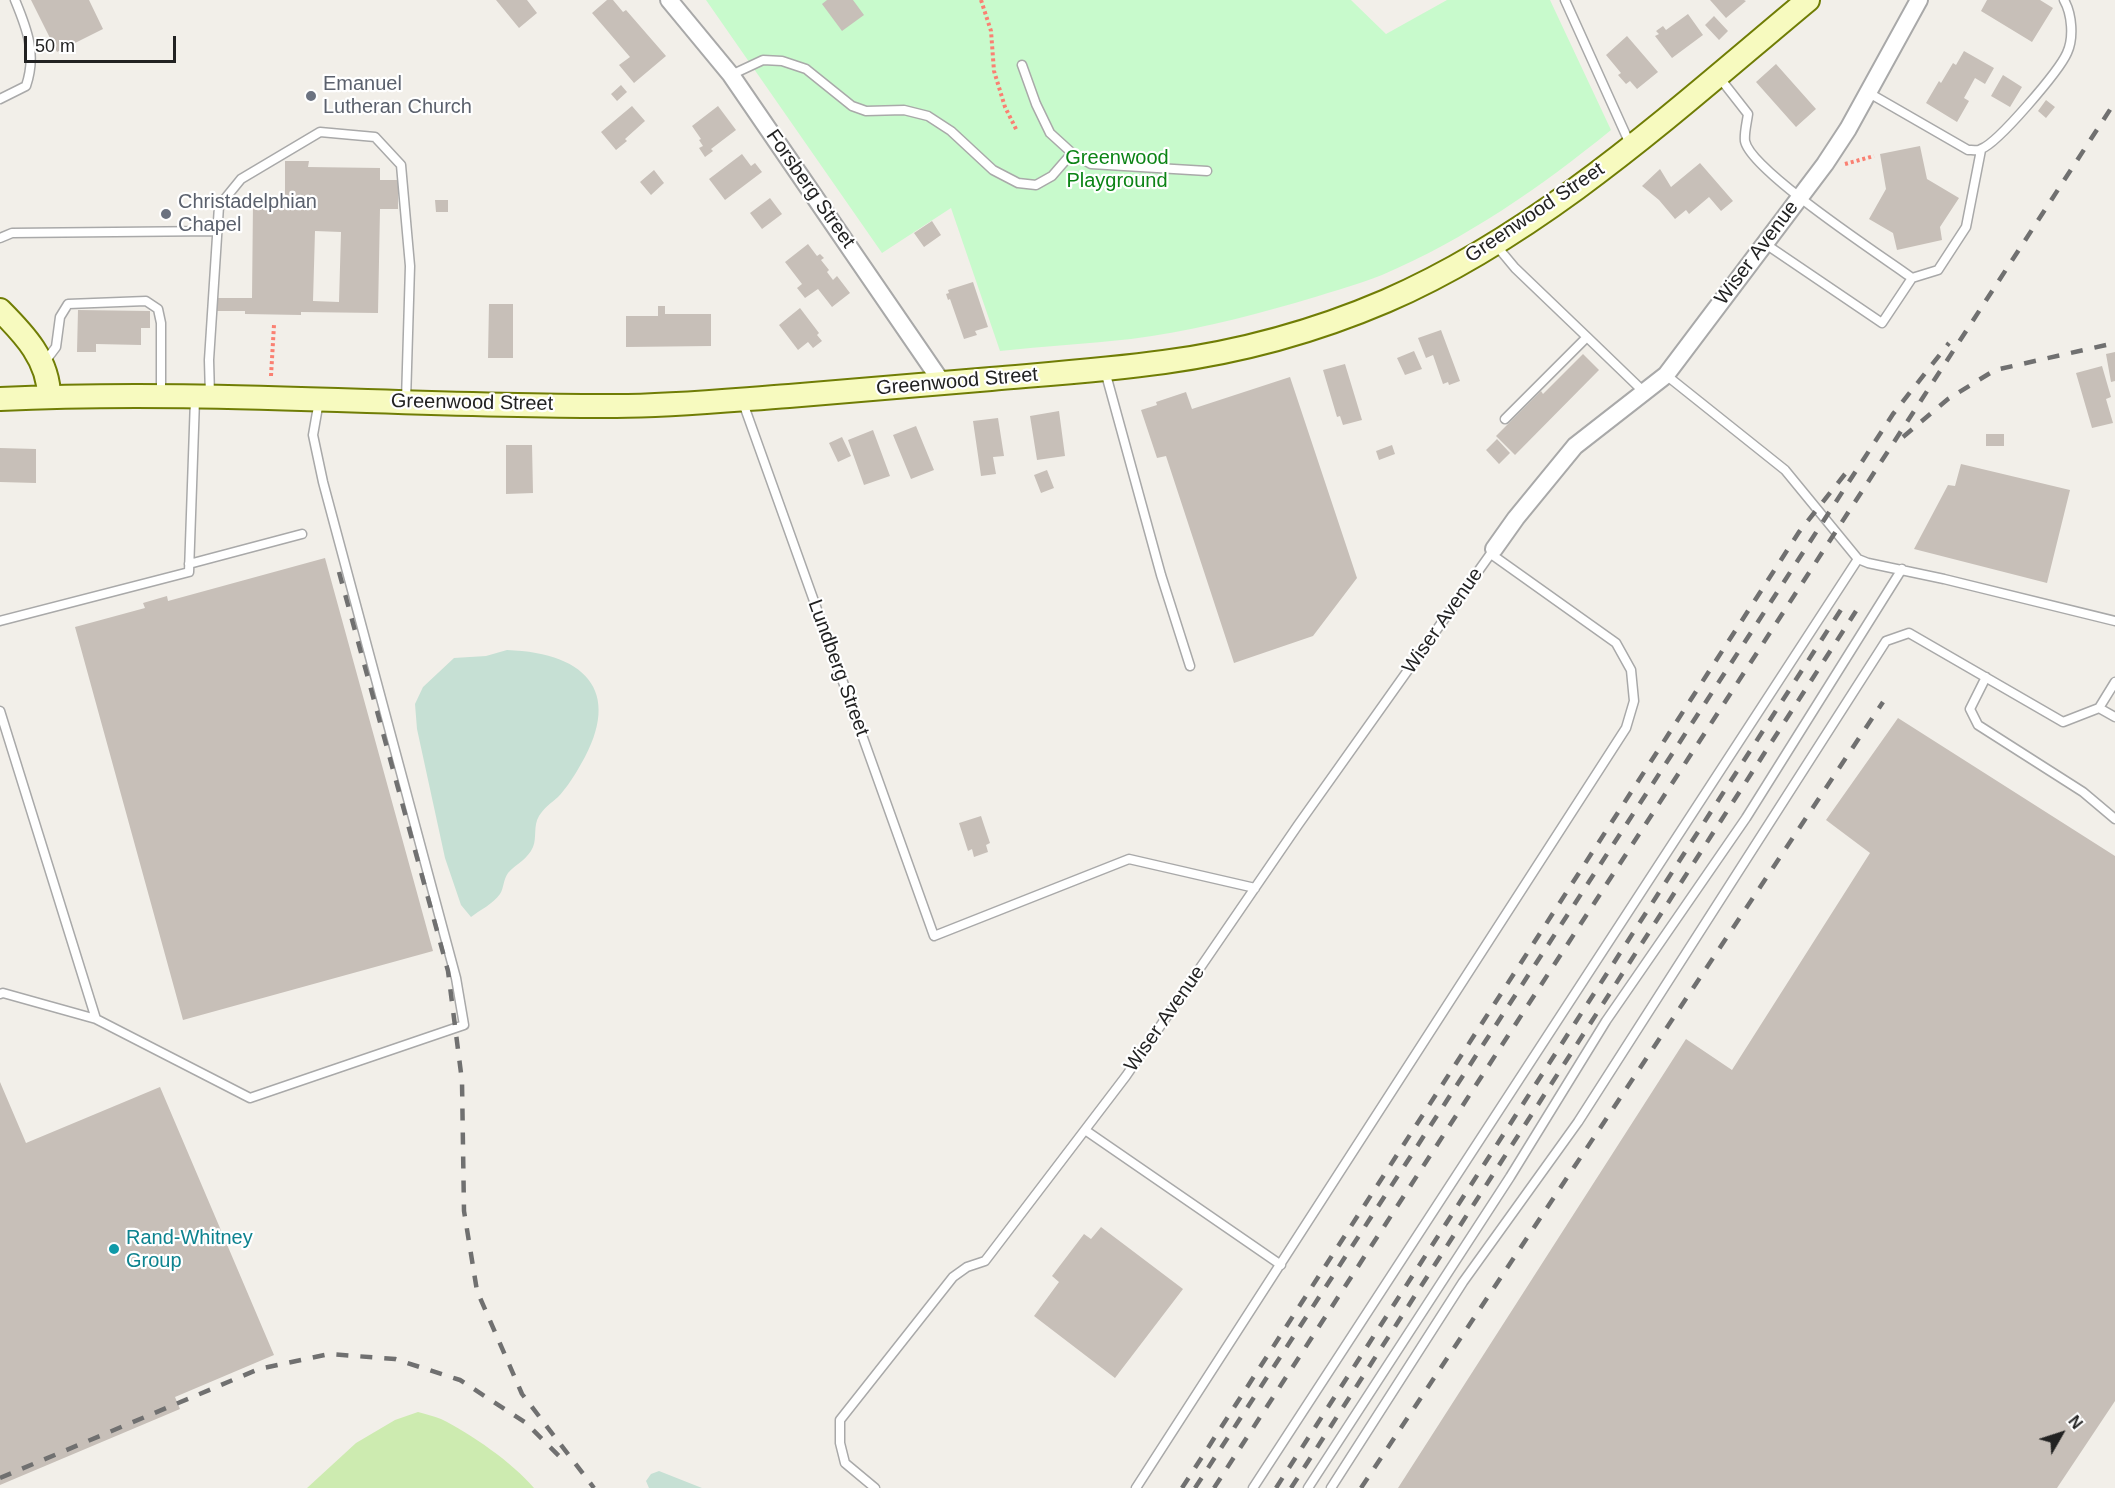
<!DOCTYPE html>
<style>
body{margin:0}
#map{position:relative;width:2115px;height:1488px;overflow:hidden;background:#f2efe9;font-family:Helvetica,sans-serif}
canvas{display:block}
.north{position:absolute;left:2031px;top:1404px;width:60px;height:60px;-webkit-text-stroke:4px #fff;paint-order:stroke;rotate:51deg;font-size:16px;font-weight:700;line-height:24px;text-align:center;color:#222}
.north::after{content:'';display:block;margin:auto;width:21px;height:27px;background:#222;clip-path:polygon(50% 0,100% 100%,50% 72%,0 100%)}
.scale{position:absolute;left:24px;top:36px;width:152px;height:27px;box-sizing:border-box;border:3px solid #222;border-top:0;padding-left:8px;font-size:18px;line-height:21px;white-space:nowrap;color:#222;-webkit-text-stroke:4px #fff;paint-order:stroke}
</style>
<div id="map">
<canvas width="2115" height="1488"></canvas>
<div class="north">N</div>
<div class="scale">50 m</div>
</div>
<script>
const c = document.querySelector('canvas').getContext('2d');
c.lineJoin = 'round';
function paint(path, color) { c.fillStyle = color; c.fill(path, 'evenodd'); }
function trace(path, color, width, dash) { c.strokeStyle = color; c.lineWidth = width; c.lineCap = dash ? 'butt' : 'round'; c.setLineDash(dash || []); c.stroke(path); }
function drawText(font, color, halo, rows, align = 'center') {
  c.font = font + ' Helvetica,sans-serif'; c.lineWidth = 4.5; c.setLineDash([]); c.textBaseline = 'middle'; c.strokeStyle = halo; c.fillStyle = color; for (const [text, x, y, turn = 0] of rows) {
    c.save(); c.translate(x, y); c.rotate((+turn || 0) * Math.PI / 180); c.textAlign = isNaN(turn) ? turn : align; if (halo) c.strokeText(text, 0, 0); c.fillText(text, 0, 0); c.restore();
  }
}
paint(new Path2D(`
 M418,1412C425,1414 434,1416 441,1419C470,1433 513,1463 534,1488H307L356,1443L395,1420Z`), '#cdebb0');
paint(new Path2D(`
 M507,650C590,653 625,695 577,771C572,779 565,790 558,797C551,803 544,808 539,816C533,826 537,838 533,847C528,859 516,864 508,873C503,880 504,888 500,894C493,904 480,910 471,917L461,905L445,858L417,729L415,704L423,687L454,658L486,656Z
 M659,1471L702,1488H649L646,1481L651,1474Z`), '#c6e0d4');
paint(new Path2D(`
 M706,0H1351L1386,34L1447,0H1550L1611,130C1541,187 1466,239 1382,275C1354,286 1324,294 1295,303C1242,318 1187,332 1131,339C1088,344 1044,346 1000,351L951,208L882,253Z`), '#c8facc');
paint(new Path2D(`
 M31,0H89L103,29L57,52Z
 M496,0H527L537,13L519,28Z
 M607,0H613L623,12L626,10L666,56L634,83L619,65L630,57L592,13Z
 M827,0H853L864,15L842,31L822,4Z
 M1710,0H1744L1746,1L1726,18Z
 M1987,0H2040L2053,8L2032,42L1981,11Z
 M1688,14L1703,35L1672,58L1655,36L1659,34L1656,31L1663,26L1666,30Z
 M1714,16L1728,31L1719,40L1705,25Z
 M1627,36L1658,72L1637,89L1630,81L1626,84L1618,75L1621,73L1606,55Z
 M1964,51L1994,68L1985,84L1975,78L1964,98L1969,101L1957,122L1926,103L1939,81L1941,83L1953,63L1956,65Z
 M1776,64L1816,109L1796,127L1756,82Z
 M2003,75L2022,87L2010,107L1991,96Z
 M621,85L627,92L617,101L611,94Z
 M2046,100L2055,107L2046,118L2038,111Z
 M632,106L645,121L625,139L627,141L616,150L601,132Z
 M718,106L736,130L711,149L713,151L705,157L699,148L703,146L699,140L701,139L692,126Z
 M1920,146L1927,179L1959,198L1940,227L1942,240L1897,250L1893,233L1869,219L1886,189L1880,154Z
 M742,154L751,166L755,163L762,172L725,200L709,179Z
 M285,161H309L308,167L380,168V180H398V209H380L378,313L301,312V315L245,314V311H217V298H252L253,203L285,204ZM315,231L341,232L339,302L313,301Z
 M1700,163L1733,201L1721,211L1709,197L1689,214L1686,210L1675,219L1659,200L1642,186L1660,169L1671,187Z
 M654,170L664,183L651,195L640,182Z
 M770,198L782,214L762,229L750,213Z
 M435,200H448V212H436Z
 M932,221L941,235L924,247L914,233Z
 M808,244L817,256L820,254L824,258L821,260L829,270L827,272L833,280L837,276L850,293L832,307L818,289L805,298L797,288L802,284L785,262Z
 M973,282L988,327L975,331L977,335L964,339L950,299L948,300L946,294L949,293L948,290Z
 M489,304H513V358H488Z
 M658,306H665V314H711V346L626,347V316H658Z
 M800,308L819,333L817,335L822,341L813,348L808,342L798,350L779,325Z
 M78,310L150,311V328H141V345L96,344V352H77Z
 M1441,330L1460,381L1449,385L1448,382L1443,384L1433,355L1426,358L1418,338Z
 M1414,351L1422,369L1405,375L1397,358Z
 M2115,352V381L2111,382L2106,354Z
 M1583,354L1599,370L1515,455L1496,436L1541,391L1543,394Z
 M1345,364L1362,420L1343,425L1340,416L1337,417L1323,370Z
 M2102,366L2111,397L2106,399L2113,423L2092,428L2076,373Z
 M1290,377L1357,578L1313,636L1234,663L1166,456L1157,458L1141,410L1157,405L1156,402L1186,392L1192,409Z
 M1059,411L1065,456L1037,460L1030,416Z
 M998,418L1004,456L993,457L996,474L981,476L973,421Z
 M916,426L934,470L911,479L893,435Z
 M873,430L890,476L864,485L848,440Z
 M1986,434H2004V446H1986Z
 M842,437L851,456L838,462L829,443Z
 M1497,439L1510,453L1499,464L1486,450Z
 M506,445H532L533,493L506,494Z
 M1392,445L1395,454L1379,460L1376,451Z
 M0,448L36,449V483L0,482Z
 M1961,464L2070,490L2047,583L1914,549L1948,485L1955,486Z
 M1047,470L1054,488L1041,493L1034,475Z
 M325,558L433,951L183,1020L75,627L145,608L143,603L167,596L168,601Z
 M1898,718L2115,856V1401L2057,1488H1398L1686,1039L1732,1070L1870,853L1826,820Z
 M981,816L990,843L986,845L988,852L974,857L972,849L968,851L959,823Z
 M0,1082L26,1143L160,1087L274,1355L175,1397L180,1409L0,1485Z
 M1101,1227L1183,1289L1115,1378L1034,1316L1059,1282L1052,1276L1084,1234L1091,1239Z`), '#c7bfb8');
const lane = new Path2D(`
 M1565,0L1630,144
 M1022,65L1036,104L1050,133L1072,153L1091,164L1207,171
 M731,75L763,60L782,61L806,69L852,106L866,111L904,110L928,116L951,131L993,170L1018,183L1036,185L1052,176L1072,153
 M1719,77L1748,114C1747,122 1744,133 1745,141C1750,170 1883,257 1912,278L1882,323L1764,243
 M1869,93L1968,150C1972,150 1978,151 1981,149C1998,143 2059,71 2067,53C2074,38 2072,14 2064,0
 M0,99L26,86C37,54 27,29 15,0
 M0,238L12,233L217,231
 M1495,244L1515,268L1587,337
 M1912,278L1938,270L1966,227L1981,150
 M44,363L56,347L60,317L68,304L146,301L158,309L161,323V394
 M1105,371L1161,575L1190,666
 M1666,375L1785,470L1858,559L1868,563L1944,579L2115,621
 M210,396L209,360L219,206L241,179L320,132L375,137L401,165L410,266L406,401
 M742,400L934,936L1129,859L1255,888
 M1505,419L1587,337L1644,392
 M189,564L302,534
 M0,621L189,572L195,399
 M1986,677L1970,709L1978,725L2083,792L2115,819
 M2115,682L2099,708L2115,717
 M0,711L96,1019
 M0,994L3,993L96,1019L250,1098L464,1025L456,978L323,482L313,435L319,401
 M1085,1130L1281,1265
 M875,1488L845,1463L840,1443V1420L953,1277L967,1267L985,1261L1126,1076L1298,825L1494,549
 M1136,1488L1626,728L1634,701L1631,670L1616,643L1491,554
 M1253,1488L1858,559
 M1308,1488L1510,1177L1606,1021L1746,818L1902,569
 M1331,1488L1463,1282L1578,1122L1886,641L1909,633L2063,722L2099,708`);
const street = new Path2D(`
 M669,0L731,75L943,384
 M1494,549L1516,518L1575,446L1666,375L1825,164L1848,129L1919,0`);
const secondary = new Path2D(`
 M0,310C24,334 49,360 49,397
 M0,399C205,389 411,407 616,406C674,406 732,400 789,396C857,390 924,385 991,379C1048,374 1106,370 1164,362C1239,352 1316,331 1386,301C1543,233 1678,108 1808,0`);
trace(lane, '#a9a9a9', 11);
trace(street, '#a9a9a9', 20);
trace(secondary, '#707d05', 26);
trace(new Path2D(`
 M981,0L991,31L994,71L1005,107L1017,131
 M1845,164L1874,156
 M271,376L274,325`), '#fa8072', 4, [3, 3]);
trace(lane, '#fff', 8);
trace(street, '#fff', 16);
trace(secondary, '#f7fabf', 22);
trace(new Path2D(`
 M1903,437L1948,399L1995,370L2115,343
 M339,572L448,971L462,1081L464,1211L477,1291L522,1394L594,1488
 M0,1478L259,1369L329,1354L395,1359L460,1380L526,1423L567,1464
 M1182,1488L1799,532L1845,474
 M1195,1488L1893,414L1949,343
 M1214,1488L2115,102
 M1276,1488L1842,608
 M1291,1488L1856,611
 M1361,1488L1883,702`), '#707070', 4.5, [12, 12]);
for (const [x, y, r, color] of [
 [311,96,6,"#6b7280"],
 [166,214,6,"#6b7280"],
 [114,1249,6,"#0f9aa8"]
]) { const dot = new Path2D(); dot.arc(x, y, r, 0, 2 * Math.PI); c.fillStyle = color; c.fill(dot); trace(dot, '#fff', 2); }
drawText('20px', '#5b616d', '#fff', [
 ["Emanuel",323,84],
 ["Lutheran Church",323,107],
 ["Christadelphian",178,202],
 ["Chapel",178,225]
], 'left');
drawText('20px', '#0c8416', '#fff', [
 ["Greenwood",1117,158],
 ["Playground",1117,181]
]);
drawText('20px', '#222', '#fff', [
 ["Forsberg Street",810,189,55],
 ["Greenwood Street",1535,213,-34],
 ["Wiser Avenue",1757,253,-53],
 ["Greenwood Street",957,382,-5],
 ["Greenwood Street",472,403,1],
 ["Wiser Avenue",1443,621,-55],
 ["Lundberg Street",838,668,70],
 ["Wiser Avenue",1165,1019,-55]
]);
drawText('20px', '#0d838f', '#fff', [
 ["Rand-Whitney",126,1238],
 ["Group",126,1261]
], 'left');
</script>
